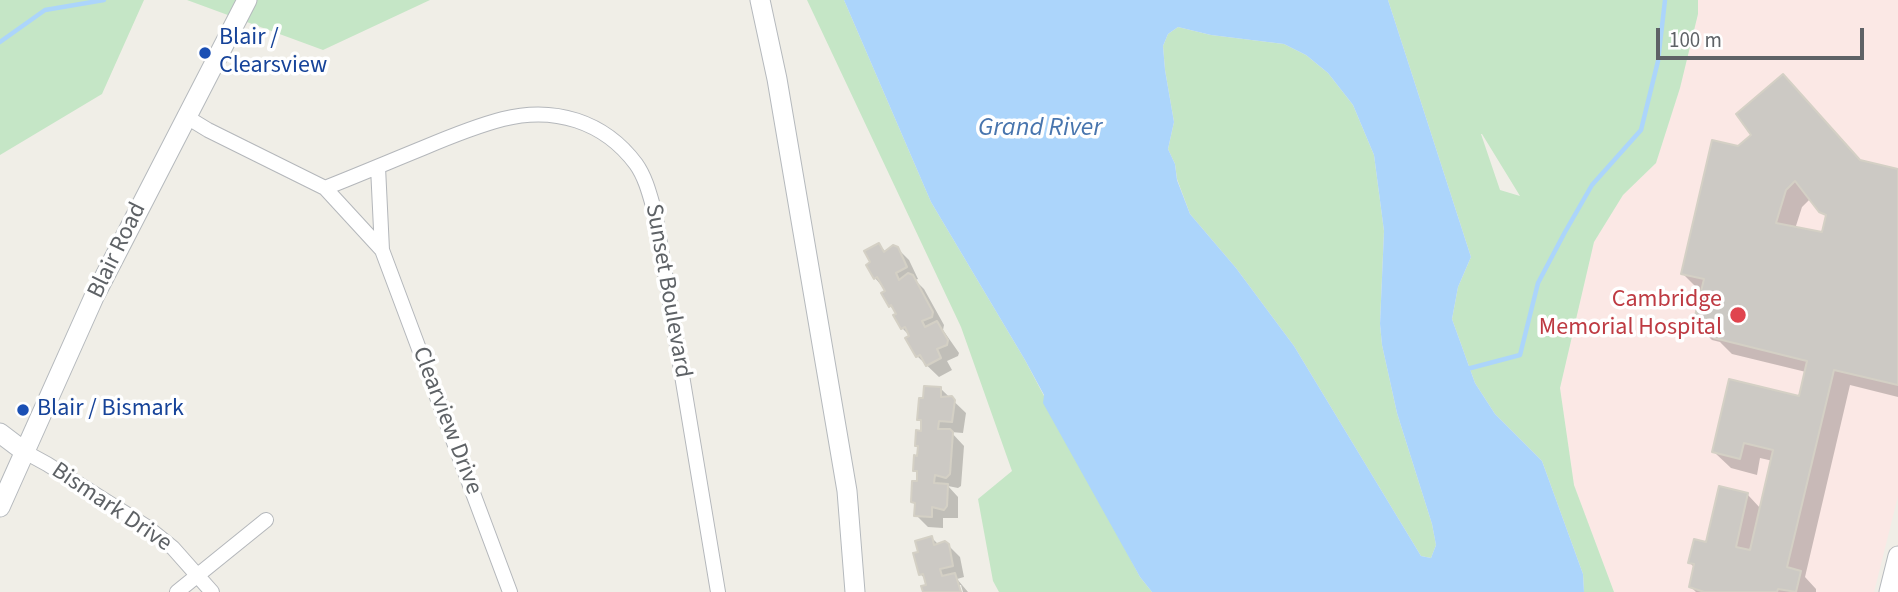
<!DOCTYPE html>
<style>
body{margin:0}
#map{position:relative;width:1898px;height:592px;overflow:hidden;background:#f0eee7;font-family:"Source Sans 3",sans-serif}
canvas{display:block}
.scale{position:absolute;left:1656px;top:28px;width:208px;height:32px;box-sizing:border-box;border:4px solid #5e6266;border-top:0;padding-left:9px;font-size:21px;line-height:24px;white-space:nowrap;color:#5e6266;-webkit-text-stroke:5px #fff;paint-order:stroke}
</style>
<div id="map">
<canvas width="1898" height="592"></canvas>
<div class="scale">100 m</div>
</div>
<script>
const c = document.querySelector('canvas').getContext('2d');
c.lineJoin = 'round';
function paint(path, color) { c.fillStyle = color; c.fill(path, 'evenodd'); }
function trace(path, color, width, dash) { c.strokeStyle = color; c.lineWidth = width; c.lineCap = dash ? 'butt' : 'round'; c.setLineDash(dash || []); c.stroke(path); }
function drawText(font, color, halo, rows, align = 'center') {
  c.font = font + ' "Source Sans 3",sans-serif'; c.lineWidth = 7; c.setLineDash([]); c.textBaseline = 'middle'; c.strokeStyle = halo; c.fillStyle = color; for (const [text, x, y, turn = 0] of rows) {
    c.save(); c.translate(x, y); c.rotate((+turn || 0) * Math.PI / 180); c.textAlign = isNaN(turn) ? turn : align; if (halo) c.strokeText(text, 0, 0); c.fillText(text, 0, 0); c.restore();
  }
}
paint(new Path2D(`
 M1698,0H1898V496L1874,592H1614L1574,485L1560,388L1594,242L1623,195L1656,163L1680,88L1698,14Z`), '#fbe8e5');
paint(new Path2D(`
 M0,0H144L102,94L0,155Z
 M187,0H430L323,50Z
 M807,0H844L931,202L1025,360L1140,577L1152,592H999L993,581L978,499L1012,471L961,327Z
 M1388,0H1698V14L1680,88L1656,163L1623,195L1594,242L1560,388L1574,485L1614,592H1584L1583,574L1542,461L1495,414L1475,383L1452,319L1458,287L1471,257ZM1481,134H1482L1520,196L1500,190Z
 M1178,27L1211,35L1284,44L1306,55L1328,73L1353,105L1374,155L1384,231L1380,324L1382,345L1397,413L1432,524L1436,545L1431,558L1421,556L1294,346L1236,268L1190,214L1177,179L1175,164L1168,149L1174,122L1165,70L1163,46L1168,34Z`), '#c5e6c6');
paint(new Path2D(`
 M844,0H1388L1471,257L1458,287L1452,319L1475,383L1495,414L1542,461L1583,574L1584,592H1152L1140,577L1043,403L1044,395L1025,360L931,202ZM1178,27L1211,35L1284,44L1306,55L1328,73L1353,105L1374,155L1384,231L1380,324L1382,345L1397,413L1432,524L1436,545L1431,558L1421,556L1294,346L1236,268L1190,214L1177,180L1175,164L1168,149L1174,122L1165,70L1163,46L1168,34Z`), '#acd5fb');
paint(new Path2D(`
 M1800,93L1862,162L1898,171V397L1850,385L1805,577L1816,589V592H1696L1691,587L1695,568L1690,563L1748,495L1761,509L1773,461L1760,458L1757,475L1731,468L1714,452L1800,398L1806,372L1732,354L1720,342L1712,340L1695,324L1703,291L1699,290L1682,273L1738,148ZM1811,198L1827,217L1823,234L1795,229L1802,207Z
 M879,245L886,252L897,248L909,260L918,279L915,280L924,289L944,325L943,330L959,353L958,356L947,361L952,370L939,377L917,356L911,337L902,328L899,314L890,306L887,292L875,278L872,263Z
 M941,389L966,413L963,433L951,432L964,446L961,486L958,488L948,486L958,497V518H943V528L928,527L916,515L917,506L912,502L918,483L919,474L915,470L920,448L917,445L923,423L919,419Z
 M932,538L939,545H948L960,557L964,577L957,579L968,592H963L961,585H957L959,592H925L928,586L927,580L920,574V553Z`), '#0003');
trace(new Path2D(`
 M0,42L45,10L104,0
 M1467,369L1520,355L1538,283L1565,232L1592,185L1641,130L1658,61L1665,0`), '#acd5fb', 4.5);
const building = new Path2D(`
 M1783,74L1860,160L1898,169V385L1834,370L1787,567L1801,571L1796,592L1778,589L1777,592H1704L1689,587L1694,564L1688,563L1694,539L1706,542L1719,486L1748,493L1736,547L1750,550L1773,450L1744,443L1740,459L1712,452L1729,379L1799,396L1807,361L1714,338L1716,330L1693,324L1704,279L1681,274L1712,140L1738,146L1751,135L1736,114ZM1795,181L1819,212L1826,215L1822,232L1776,223L1786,190Z
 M879,243L884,252L893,245L898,247L907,267L896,273L899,280L908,273L913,275L933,312L932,317L922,321L925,327L937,321L948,340L947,345L937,349L941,358L926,366L920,355L916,357L905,338L909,336L905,327L901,329L893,315L896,314L891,305L889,307L881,293L885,291L877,277L874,279L866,265L870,262L864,251Z
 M924,386L941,387V397L952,396L955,400L952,422L939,421L938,429H950L953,432L950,474L946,478L935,475L934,483L948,484L947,506L944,510L932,507V517L914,516L915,503L911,502L912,481H917V471H913L914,455L917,456L918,446H915L916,430L921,431V420H917L919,398H923Z
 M932,536L934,545L945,541L949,544L953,566L940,569L942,576L955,573L961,592H923L921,586L926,585L923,574L919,575L913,553L918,552L915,541Z`);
paint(building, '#ccc9c4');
trace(building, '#d4d0c5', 2);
const street = new Path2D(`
 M185,116L208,130L325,188L382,250
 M378,167L382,250L510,592
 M325,188C358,175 391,161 423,148C449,137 476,126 503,119C554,106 604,121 636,164C646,178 650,196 655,213L718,592
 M25,452L47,464L147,527L173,548L212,592
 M177,592L266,520`);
const secondary = new Path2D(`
 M760,0L777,79L847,491L855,592
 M0,433L25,452
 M0,507L94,297L247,0
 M1889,592L1898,556`);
trace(street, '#b4b7bb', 16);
trace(secondary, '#b5b9bd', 21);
trace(street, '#fff', 14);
trace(secondary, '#fff', 19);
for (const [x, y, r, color] of [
 [205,53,7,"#1a4fb4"],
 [1738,315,9,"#e0444e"],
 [23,410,7,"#1a4fb4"]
]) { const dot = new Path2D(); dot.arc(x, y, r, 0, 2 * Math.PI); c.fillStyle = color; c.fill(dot); trace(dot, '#fff', 2.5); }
drawText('24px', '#164399', '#fff', [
 ["Blair /",219,39],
 ["Clearsview",219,67],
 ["Blair / Bismark",37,410]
], 'left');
drawText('24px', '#5e6266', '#fff', [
 ["Blair Road",118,251,-64],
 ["Sunset Boulevard",667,291,80],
 ["Clearview Drive",446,421,69],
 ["Bismark Drive",111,508,34]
]);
drawText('24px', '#be3a42', '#fff', [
 ["Cambridge",1722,301],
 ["Memorial Hospital",1722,329]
], 'right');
drawText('italic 26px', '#4875ae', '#fff', [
 ["Grand River",1040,129]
]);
</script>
